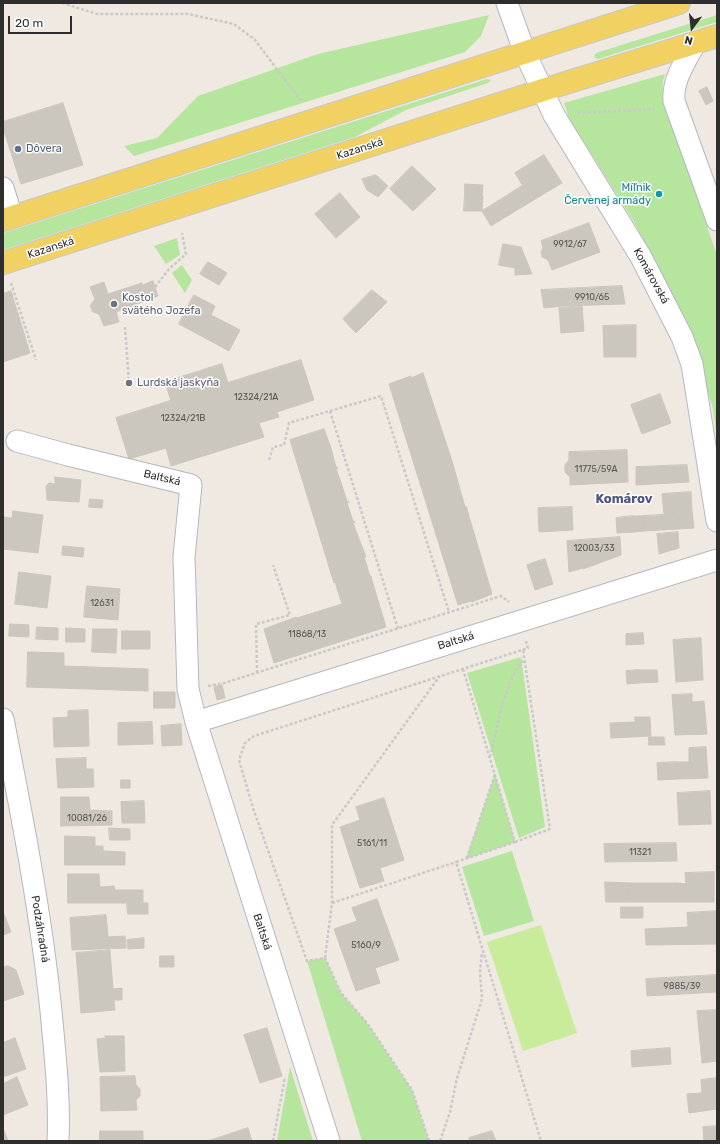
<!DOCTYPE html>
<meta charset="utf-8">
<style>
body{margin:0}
#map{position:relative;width:720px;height:1144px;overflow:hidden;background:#efe9e1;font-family:Rubik,sans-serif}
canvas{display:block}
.frame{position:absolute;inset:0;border:4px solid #2e2e2e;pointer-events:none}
.north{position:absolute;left:672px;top:8px;width:40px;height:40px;-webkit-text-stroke:3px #fff;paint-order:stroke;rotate:195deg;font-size:11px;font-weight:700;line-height:16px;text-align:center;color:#2e2e2e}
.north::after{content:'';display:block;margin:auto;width:14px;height:18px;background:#2e2e2e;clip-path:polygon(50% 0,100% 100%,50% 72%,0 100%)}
.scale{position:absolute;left:8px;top:16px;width:64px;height:18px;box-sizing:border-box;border:2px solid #2e2e2e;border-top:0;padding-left:5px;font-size:12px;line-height:14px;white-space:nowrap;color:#2e2e2e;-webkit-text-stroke:3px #fff;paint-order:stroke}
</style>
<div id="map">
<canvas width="720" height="1144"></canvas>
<div class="frame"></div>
<div class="north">N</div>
<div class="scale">20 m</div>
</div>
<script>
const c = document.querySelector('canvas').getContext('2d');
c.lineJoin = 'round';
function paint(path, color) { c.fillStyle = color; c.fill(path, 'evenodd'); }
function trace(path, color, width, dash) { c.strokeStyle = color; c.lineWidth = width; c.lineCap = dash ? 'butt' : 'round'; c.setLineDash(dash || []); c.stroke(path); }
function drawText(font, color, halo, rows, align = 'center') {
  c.font = font + ' Rubik,sans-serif'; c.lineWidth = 3; c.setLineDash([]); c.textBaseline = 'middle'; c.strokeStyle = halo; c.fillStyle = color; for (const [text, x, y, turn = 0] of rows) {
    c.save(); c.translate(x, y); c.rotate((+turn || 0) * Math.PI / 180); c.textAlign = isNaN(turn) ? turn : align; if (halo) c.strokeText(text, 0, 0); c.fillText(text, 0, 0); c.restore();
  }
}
paint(new Path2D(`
 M489,15L481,36L465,52L134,156L124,146L157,138L198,96L318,54Z
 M717,15V22L598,59L594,57L596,53Z
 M665,74C661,85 663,94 665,105L717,255V439L713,409L684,317L634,222L569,118L564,103Z
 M487,79L491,80L488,83L406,110L355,137L3,250V233Z
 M177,238L180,255L166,264L154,246Z
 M182,265L192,280L185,293L172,273Z
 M521,657L545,827L519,838L467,673Z
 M495,774L515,842L466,859Z
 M512,851L534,921L484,936L462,867Z
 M325,958L341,993L367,1023L412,1090L429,1141H362L307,961Z
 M290,1067L313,1141H277Z`), '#b6e59e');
paint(new Path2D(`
 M541,925L577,1033L523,1051L487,942Z`), '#c9ec9a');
const building = new Path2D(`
 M707,87L713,101L706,105L699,91Z
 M63,103L83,165L21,184L3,128V122Z
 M544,155L562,183L532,201L515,173Z
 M412,166L436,189L413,211L390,189Z
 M376,175L388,186L378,197L367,190L362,179Z
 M465,184L483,185L482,196L465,194Z
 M522,186L532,201L499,221L489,207Z
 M340,193L360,217L336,238L315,214Z
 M465,194L483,196L482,211H464Z
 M489,207L499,221L491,226L482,211Z
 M589,223L600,252L552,270L548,260L542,257L541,252L543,247L541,241Z
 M503,244L521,247L532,274L515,275V268L499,265Z
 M208,262L227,273L219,285L200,274Z
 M153,281L158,296L116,312L119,322L104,326L99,314L93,312L90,306L95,299L90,287L104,282L108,294L142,283V285Z
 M622,286L625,304L562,306L560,289Z
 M560,289L562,306L544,308L541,290Z
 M372,290L387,302L356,333L343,319Z
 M11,291L30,353L3,362V294Z
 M194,295L215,306L211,315L240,330L229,351L179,324Z
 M582,306L584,331L561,333L559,308Z
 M636,325V357H604L603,326Z
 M301,360L314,400L277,412L279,417L259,423L264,437L171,466L166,448L129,459L116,418Z
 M222,364L228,383L171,401L165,382Z
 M423,373L452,461L465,507L466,506L492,594L472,602L471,601L458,605L389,384L411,376V378Z
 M660,394L671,423L642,434L631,405Z
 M324,429L331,448L336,467L338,468H336L347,501L349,502L347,503L353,521L355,522L353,523L366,557H364L370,576L372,577H371L386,627L274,663L264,629L296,617L297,618L342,604L335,582L334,583L290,440Z
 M627,450L628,482L570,485V477L565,472V465L569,460V452Z
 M687,465L689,482L636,485V467Z
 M55,477L81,480L79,502L47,500L46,486L49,483L55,484Z
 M691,492L692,512L664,514L662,494Z
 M90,499L103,500L102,508L89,507Z
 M572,507L573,530L539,532L538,508Z
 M13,511L43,515L38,553L3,549V517L12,518Z
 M692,512L694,528L662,530L661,515Z
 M661,515L662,530L644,531L643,516Z
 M633,516H643L644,531L634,532Z
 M633,516L634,532L617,533L616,518Z
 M678,532L679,548L659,554L657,534Z
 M620,537L621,555L583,569V568L569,572L567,541Z
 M63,546L84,548L83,557L62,555Z
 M545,559L553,584L535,590L527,565Z
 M19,572L51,576L47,608L15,604Z
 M87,586L120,589L118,620L84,617Z
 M10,624L29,625V637L9,636Z
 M37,627L58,628V640L36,639Z
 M66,628L85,629V642H66Z
 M93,629H117L116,653L92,652Z
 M122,631H150V649H122Z
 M643,633L644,644L626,645V634Z
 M701,638L703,680L676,682L673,640Z
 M28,652L64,653V666L148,669V691L27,687Z
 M638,670H657L658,682L639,683Z
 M638,670L639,683L627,684L626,671Z
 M222,685L225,698L217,700L214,687Z
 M154,692H175V708H154Z
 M692,694V702L704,701L707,734L675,735L672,695Z
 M88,710L89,746L54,747L53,718L68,717V711Z
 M635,717H650L651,736L611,738L610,723L635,722Z
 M152,722L153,744L118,745V723Z
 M181,724L182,745L162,746L161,726Z
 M649,737H664L665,745H649Z
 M706,747L708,778L678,779L677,762H689V748Z
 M86,758V769H93L94,787L58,788L56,759Z
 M677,762L678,779L658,780L657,763Z
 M121,780H130V788H121Z
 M710,791L711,824L679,825L677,793Z
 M61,797H89L90,810L112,811V825L61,826Z
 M384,798L404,860L380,868L384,881L360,888L340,827L360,820L356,807Z
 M144,801L145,823H122L121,802Z
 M109,828L130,829V840H110Z
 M65,836L95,837V846H103V851L125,852V865H65Z
 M676,843L677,861L605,862L604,844Z
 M714,872V902H678V883L686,884L685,873Z
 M68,874H99L100,887L114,886L115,890H123L124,903H68Z
 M605,882L629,883L630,902H606Z
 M629,883H678V902H630Z
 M123,890H143V902L124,903Z
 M377,899L399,960L375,968L380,983L356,991L334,929L357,921L352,908Z
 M127,903H148V914H128Z
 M621,907H643V918H621Z
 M717,911V944L646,945L645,929L688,927L687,913Z
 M3,912L11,932L3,935Z
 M106,915L108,937L125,936L126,948L72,950L70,918Z
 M144,938V948L128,949L127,940Z
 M110,950L113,989L122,988V1000H114L115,1010L81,1013L76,953Z
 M160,956H174V967H160Z
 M8,966L16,970L24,994L3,1001V967Z
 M717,975V992L647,996L646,979Z
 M717,1010V1061L702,1063L697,1011Z
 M267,1028L282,1076L260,1083L244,1035Z
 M105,1036H124L125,1071L100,1072L97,1039L106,1038Z
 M15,1038L26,1069L3,1077V1040L4,1042Z
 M670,1048L671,1064L632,1067L631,1051Z
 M135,1076L136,1085L140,1089V1096L136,1100L137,1110L101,1111L100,1077Z
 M17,1077L28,1105L3,1115V1084Z
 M717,1078V1109L689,1113L687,1094L702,1093L701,1080Z
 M717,1126V1141H704L703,1127Z
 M248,1128L252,1141H208Z
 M3,1130H4L8,1141H3Z
 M100,1131H143V1141H100Z
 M492,1131L496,1141H470L469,1138Z`);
paint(building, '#cbc7bf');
trace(building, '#cbc5ba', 1);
const minor = new Path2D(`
 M507,3L525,53L554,115L641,257L682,337L692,364L717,521
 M695,43C686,61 672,80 674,101L717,220
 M3,188L12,217
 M17,441L68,455L191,485L184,557L188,689L196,722
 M3,719C22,816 41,913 51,1011C55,1055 60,1097 58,1141
 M329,1141L196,722L717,560`);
const major = new Path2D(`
 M3,220L679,3
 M3,263L543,90L717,36`);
trace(minor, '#b4b7c1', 23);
trace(major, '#c9c9c9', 24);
trace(new Path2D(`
 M62,3L97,14H188L234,24L255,40L301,101
 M578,113L654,109
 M11,283L36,360
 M155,287L169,269L186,254L182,233
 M125,327L129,383
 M330,411L398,629
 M269,460L273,447L284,445L289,423L381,396L449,612
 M463,669L515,842L456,862L541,1141
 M257,673L256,624L290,615L273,565
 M208,686L224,683L501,596L509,602
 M490,757C498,725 503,686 524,659
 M515,842L550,829L523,650
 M467,858L495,774
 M332,903L456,862
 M325,958L332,903V825L439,677
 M273,1141L285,1077
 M429,1141L412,1090L367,1023L341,993L325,958L307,961L253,808L239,760L245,743L254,736L528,648L526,641
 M440,1141L450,1112L457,1078L482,999L480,972L482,952`), '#c9c9c9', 2.5, [3, 2]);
trace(minor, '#fff', 21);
trace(major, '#f2d163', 22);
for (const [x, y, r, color] of [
 [18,149,4,"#5c6f8a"],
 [659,194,4,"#0f9aa8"],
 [114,304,4,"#6b7280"],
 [129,383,4,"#6b7280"]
]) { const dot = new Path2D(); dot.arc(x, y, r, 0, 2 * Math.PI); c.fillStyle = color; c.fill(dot); trace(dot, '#fff', 1.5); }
drawText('9px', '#555452', null, [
 ["9912/67",570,244],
 ["9910/65",592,297],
 ["12324/21A",256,397],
 ["12324/21B",183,418],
 ["11775/59A",596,469],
 ["12003/33",594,548],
 ["12631",102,603],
 ["11868/13",307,634],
 ["10081/26",87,818],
 ["5161/11",372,843],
 ["11321",640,852],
 ["5160/9",366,945],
 ["9885/39",682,986]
]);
drawText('11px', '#4e5e75', '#fff', [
 ["Dôvera",26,149]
], 'left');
drawText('11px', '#2e2e2e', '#fff', [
 ["Kazanská",360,149,-18],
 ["Kazanská",51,248,-18],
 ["Komárovská",651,276,61],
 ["Baltská",162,478,13],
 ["Baltská",456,641,-17],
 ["Podzáhradná",40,929,81],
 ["Baltská",262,932,72]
]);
drawText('11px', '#0d838f', '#fff', [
 ["Míľnik",651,188],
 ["Červenej armády",651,201]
], 'right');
drawText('11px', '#5b616d', '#fff', [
 ["Kostol",122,298],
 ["svätého Jozefa",122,311],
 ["Lurdská jaskyňa",137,383]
], 'left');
drawText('bold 13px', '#4d5680', '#fff', [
 ["Komárov",624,499]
]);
</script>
